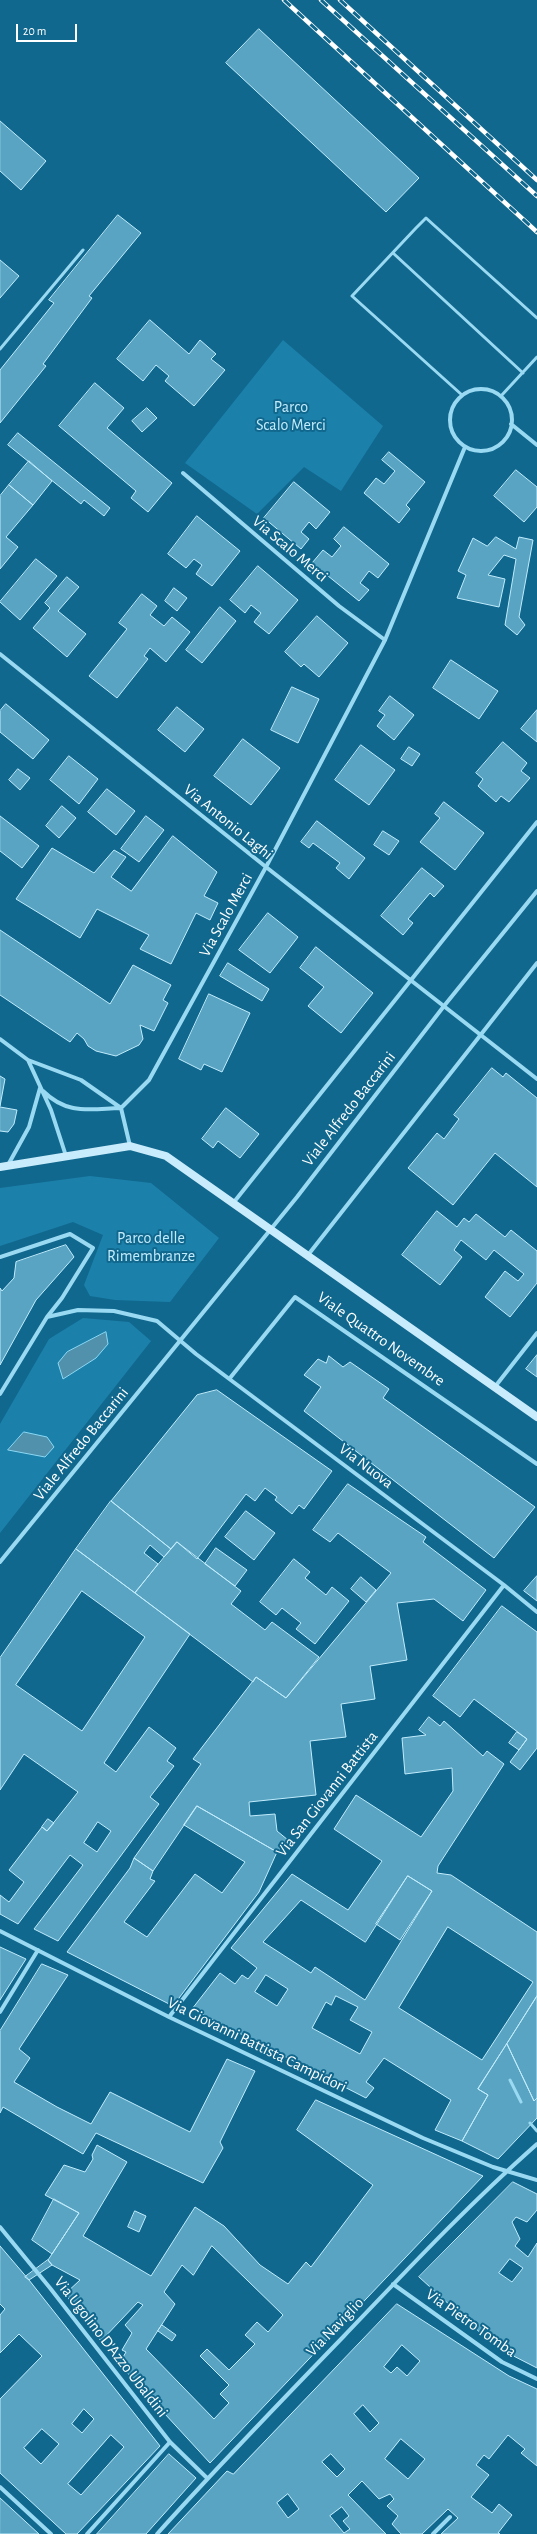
<!DOCTYPE html>
<style>
body{margin:0}
#map{position:relative;width:537px;height:2534px;overflow:hidden;background:#11688e;font-family:"Alegreya Sans",sans-serif}
canvas{display:block}
.scale{position:absolute;left:16px;top:24px;width:61px;height:18px;box-sizing:border-box;border:2px solid #fff;border-top:0;padding-left:5px;font-size:12px;line-height:14px;white-space:nowrap;color:#fff;-webkit-text-stroke:3px #11688e;paint-order:stroke}
</style>
<div id="map">
<canvas width="537" height="2534"></canvas>
<div class="scale">20 m</div>
</div>
<script>
const c = document.querySelector('canvas').getContext('2d');
c.lineJoin = 'round';
function paint(path, color) { c.fillStyle = color; c.fill(path, 'evenodd'); }
function trace(path, color, width, dash) { c.strokeStyle = color; c.lineWidth = width; c.lineCap = dash ? 'butt' : 'round'; c.setLineDash(dash || []); c.stroke(path); }
function drawText(font, color, halo, rows, align = 'center') {
  c.font = font + ' "Alegreya Sans",sans-serif'; c.lineWidth = 4; c.setLineDash([]); c.textBaseline = 'middle'; c.strokeStyle = halo; c.fillStyle = color; for (const [text, x, y, turn = 0] of rows) {
    c.save(); c.translate(x, y); c.rotate((+turn || 0) * Math.PI / 180); c.textAlign = isNaN(turn) ? turn : align; if (halo) c.strokeText(text, 0, 0); c.fillText(text, 0, 0); c.restore();
  }
}
paint(new Path2D(`
 M283,340L383,426L341,491L304,467L257,514L185,463Z
 M90,1176L151,1183L219,1238L170,1302L115,1300L90,1296L84,1285L103,1235L73,1222L0,1246V1188Z
 M83,1318L129,1322L151,1341L0,1533V1424L49,1339Z`), '#1c81aa');
const water = new Path2D(`
 M106,1332L108,1344L96,1358L63,1379L58,1363L67,1352Z
 M24,1432L47,1437L54,1447L45,1457L8,1450Z`);
paint(water, '#5191ac');
trace(water, '#8bd8f5', 1);
const building = new Path2D(`
 M259,29L419,178L386,212L226,63Z
 M0,121L46,161L21,190L0,171Z
 M118,215L141,233L89,296L92,298L43,364L46,366L0,423V370L54,303L49,300Z
 M0,260L19,276L0,298Z
 M150,320L189,354L200,340L216,354L211,359L225,370L194,406L165,381L169,376L156,365L143,381L117,359Z
 M95,383L124,408L107,428L172,483L148,512L131,498L136,491L59,426Z
 M147,408L157,418L142,432L132,421Z
 M18,433L110,508L104,516L84,500L81,504L8,445Z
 M389,452L425,482L406,505L410,509L399,523L364,493L376,478L384,484L395,471L382,460Z
 M29,461L52,481L33,505L9,485Z
 M516,470L537,487V507L524,522L494,496Z
 M294,482L330,512L316,529L309,522L301,532L309,539L301,549L264,518Z
 M9,485L33,505L6,537L18,547L0,569V496Z
 M197,516L240,551L212,586L196,574L202,565L194,559L186,568L168,554Z
 M344,527L389,564L378,578L369,571L360,583L369,590L359,601L312,563L323,550L332,557L341,546L334,539Z
 M496,537L516,549L519,537L533,540L519,617L525,625L517,635L505,625L516,559L504,555L488,575L505,579L499,607L457,598L466,575L458,571L473,538L487,546Z
 M36,559L57,576L20,620L0,602Z
 M258,566L298,600L269,634L254,622L261,613L251,605L245,613L230,600Z
 M67,577L79,587L58,611L86,634L67,657L33,628L50,608L45,603Z
 M174,588L187,598L177,611L165,601Z
 M142,594L157,606L150,615L164,626L172,617L190,632L166,662L150,648L144,656L148,659L117,698L89,676L127,629L119,623Z
 M220,607L236,621L202,663L186,650Z
 M317,616L348,643L319,677L304,664L301,667L285,652Z
 M451,660L498,691L479,719L433,688Z
 M292,687L319,699L298,743L271,730Z
 M390,696L414,715L394,740L377,726L385,715L379,711Z
 M6,704L49,740L33,759L0,732V711Z
 M177,707L204,729L185,752L158,730Z
 M537,710V742L521,729Z
 M243,739L280,768L251,805L214,776Z
 M503,742L527,763L521,771L530,778L509,802L501,796L496,802L478,786L483,779L476,773Z
 M361,745L395,770L369,805L335,780Z
 M409,747L420,754L412,766L401,759Z
 M69,756L98,779L79,804L50,780Z
 M18,769L30,778L20,790L9,780Z
 M107,789L135,811L116,835L88,812Z
 M444,802L484,833L455,870L420,842L440,818L435,814Z
 M62,806L76,818L59,838L46,826Z
 M0,816L39,846L22,868L0,851Z
 M146,816L164,830L139,862L121,849Z
 M317,821L365,858L349,879L336,868L340,863L313,843L309,848L301,842Z
 M383,831L399,841L389,855L374,845Z
 M173,836L217,872L204,896L218,903L210,920L196,913L171,964L140,949L149,935L97,909L80,938L16,899L52,848L94,873L114,850L126,857L111,877L131,891Z
 M422,868L444,886L434,897L430,893L408,919L413,923L403,935L381,916Z
 M268,913L298,937L270,973L239,950Z
 M0,930L110,1004L133,965L171,985L163,1000L168,1003L154,1031L140,1025L143,1039L139,1045L116,1056L96,1051L88,1046L84,1039L77,1033L70,1042L43,1024L0,995Z
 M316,947L373,993L341,1033L308,1006L324,987L300,968Z
 M228,963L269,989L262,1001L220,976Z
 M209,994L250,1013L222,1072L204,1064L201,1070L179,1059Z
 M492,1068L503,1077L506,1073L537,1098V1187L495,1153L453,1205L408,1168L437,1133L444,1139L459,1119L454,1115Z
 M0,1076L5,1079L0,1106Z
 M0,1107L17,1110L14,1124L8,1132L0,1131Z
 M226,1108L259,1134L240,1158L218,1141L213,1148L202,1139Z
 M437,1211L457,1227L464,1218L469,1222L476,1214L505,1237L511,1230L537,1251V1283L510,1317L485,1297L505,1271L518,1281L524,1274L494,1250L486,1260L461,1240L454,1250L462,1257L440,1285L402,1255Z
 M66,1245L74,1257L36,1300L0,1365V1288L2,1291L14,1278L16,1262Z
 M537,1355V1377L526,1369Z
 M329,1356L343,1367L350,1362L389,1389L383,1398L535,1507L494,1558L304,1411L321,1387L304,1375L318,1359L326,1363Z
 M217,1390L332,1471L304,1509L299,1505L292,1514L275,1500L277,1497L265,1488L255,1501L246,1494L197,1559L177,1542L171,1549L111,1501L197,1395Z
 M348,1484L426,1537L423,1542L486,1590L463,1621L434,1599L397,1603L407,1660L370,1666L375,1699L341,1704L346,1737L310,1741L316,1795L249,1802L250,1816L275,1814L277,1831L288,1840L277,1852L197,1806L153,1871L134,1858L201,1764L193,1759L256,1677L286,1698L391,1573L338,1533L330,1542L313,1530Z
 M111,1501L171,1549L164,1557L150,1545L144,1553L158,1564L135,1593L76,1549Z
 M246,1511L275,1533L254,1560L225,1537Z
 M177,1542L241,1591L231,1604L265,1630L272,1622L319,1657L286,1698L256,1677L253,1682L135,1593Z
 M216,1548L247,1570L235,1586L205,1564Z
 M76,1549L190,1634L104,1763L116,1772L149,1727L176,1748L167,1761L174,1766L150,1797L159,1804L58,1941L34,1929L83,1865L70,1855L18,1924L0,1914V1895L9,1902L24,1882L9,1870L42,1827L47,1831L78,1792L24,1754L0,1790V1658ZM82,1591L145,1637L82,1731L16,1685ZM98,1822L111,1831L97,1852L84,1843Z
 M294,1559L310,1572L305,1578L326,1595L332,1587L349,1601L315,1644L296,1629L301,1623L282,1608L276,1615L260,1602Z
 M537,1576V1601L524,1591Z
 M361,1577L376,1590L366,1602L351,1589Z
 M502,1606L537,1632V1748L520,1770L510,1762L527,1739L474,1699L460,1717L433,1696Z
 M429,1717L440,1726L444,1721L483,1756L487,1751L504,1764L438,1866L437,1873L451,1875L537,1932V1996L478,2089L488,2095L462,2141L435,2130L451,2100L384,2058L366,2082L374,2088L366,2098L192,2009L220,1973L235,1984L242,1975L248,1979L257,1968L231,1948L292,1874L348,1910L382,1861L334,1829L356,1795L421,1837L453,1791L452,1768L405,1774L402,1738L426,1735L419,1730ZM408,1876L432,1891L365,2000L315,1967L311,1973L263,1942L301,1900L365,1942ZM448,1927L533,1982L482,2060L399,2008ZM266,1975L288,1989L277,2006L255,1992ZM336,1996L358,2007L350,2020L372,2032L360,2054L312,2028L326,2002L331,2005Z
 M517,1732L527,1739L519,1750L509,1743Z
 M197,1806L277,1852L259,1892L173,2006L67,1952L130,1868L134,1858L153,1871L150,1879L155,1881L124,1922L147,1937L195,1874L222,1893L245,1862L184,1825Z
 M48,1819L54,1823L47,1831L42,1827Z
 M408,1876L432,1891L400,1940L376,1924Z
 M0,1947L26,1959L0,2000Z
 M42,1964L68,1975L19,2049L30,2058L14,2082L57,2107L91,2124L110,2092L190,2132L227,2059L255,2071L220,2142L223,2148L203,2183L96,2133L83,2154L3,2107L0,2113V2031Z
 M537,1996V2098L534,2101L507,2044Z
 M507,2044L534,2101L537,2098V2118L498,2159L462,2141L488,2095L478,2089Z
 M316,2100L483,2176L210,2463L119,2364L126,2352L122,2350L132,2333L125,2325L143,2305L138,2302L101,2341L65,2294L80,2280L52,2265L48,2260L79,2213L45,2195L64,2165L85,2172L93,2159L92,2155L97,2145L127,2162L83,2236L151,2276L195,2207L224,2226L260,2265L288,2284L306,2262L311,2267L373,2185L297,2130ZM212,2246L283,2315L268,2332L257,2322L245,2335L255,2344L229,2370L207,2349L200,2356L229,2385L220,2394L229,2403L214,2419L146,2349L175,2304L164,2292L182,2265L193,2275Z
 M513,2182L537,2194V2210L527,2222L516,2217L512,2222L520,2239L515,2246L528,2257L537,2243V2368L496,2347L419,2277ZM510,2259L523,2268L512,2282L499,2273Z
 M54,2199L79,2213L52,2254L32,2240Z
 M135,2211L146,2216L139,2232L128,2227Z
 M0,2246L29,2280L160,2446L77,2534H66L0,2473V2399L42,2356L19,2334L0,2353V2315L5,2309L0,2304ZM84,2409L94,2419L82,2433L72,2424ZM42,2429L59,2444L41,2464L24,2448ZM111,2435L124,2447L81,2495L68,2484Z
 M48,2260L52,2265L29,2280L25,2277Z
 M397,2304L509,2376L537,2389V2466L521,2453L525,2449L508,2435L489,2459L484,2455L476,2465L489,2475L471,2497L492,2513L499,2504L512,2515L498,2533L500,2534H441L458,2518L448,2509L422,2534H401L392,2524L398,2516L387,2506L394,2499L390,2494L379,2499L362,2481L348,2495L386,2534H168L227,2471L233,2474ZM402,2345L420,2361L407,2376L397,2367L391,2373L384,2367ZM363,2405L379,2423L370,2432L354,2414ZM401,2439L425,2459L408,2479L385,2459ZM331,2454L345,2469L337,2477L322,2462ZM288,2494L299,2509L288,2518L277,2503ZM342,2507L349,2516L343,2521L350,2529L344,2533L330,2516Z
 M162,2325L176,2335L172,2341L158,2331Z
 M169,2454L196,2478L146,2534H97Z
 M0,2498L39,2534H0Z`);
paint(building, '#58a4c2');
trace(building, '#c1ecfd', 1);
trace(new Path2D(`
 M393,253L523,373
 M0,349L83,250
 M462,395L352,296L416,228L426,218L537,318
 M501,396L537,357
 M510,2080L521,2102
 M530,2123L537,2131`), '#9ad9f2', 3);
trace(new Path2D(`
 M450 420a31 31 0 1 1 62 0a31 31 0 1 1-62 0Z
 M511,424L537,445
 M183,473L339,606L385,640
 M0,654L266,867L537,1079
 M0,1039L28,1060L81,1080L121,1108L130,1146
 M28,1060L51,1110L66,1156
 M43,1091C67,1115 89,1109 120,1108
 M121,1108L149,1080L266,867L385,640L465,447
 M8,1165L29,1127L40,1088
 M234,1202L537,822
 M308,1255L537,963
 M0,1257L70,1234L93,1248L62,1298L47,1317
 M230,1378L295,1297L537,1464
 M494,1388L537,1333
 M0,1394L47,1317L78,1310L114,1311L157,1321L196,1354L504,1585L537,1612
 M0,1562L297,1197L444,1006L537,891
 M0,1931L169,2017L423,2138L493,2167L537,2180
 M0,2012L38,1950
 M169,2017L504,1585
 M0,2227L50,2288L170,2442L207,2478
 M393,2284L502,2362L537,2379
 M0,2487L51,2534
 M87,2534L170,2442
 M157,2534C218,2466 281,2401 344,2336C407,2270 469,2204 537,2144
 M433,2534L450,2517`), '#9ad9f2', 4);
trace(new Path2D(`
 M0,1167L130,1146L166,1156L537,1417`), '#c9ecfc', 8);
const rail = new Path2D(`
 M284,0L537,232
 M321,0L537,196
 M340,0L537,180`);
trace(rail, '#fff', 4.5);
trace(rail, '#11688e', 3, [9]);
drawText('16px', '#c1ecfd', '#11688e', [
 ["Parco",291,407],
 ["Scalo Merci",291,425],
 ["Parco delle",151,1238],
 ["Rimembranze",151,1256]
]);
drawText('16px', '#fff', '#11688e', [
 ["Via Scalo Merci",290,549,40],
 ["Via Antonio Laghi",228,822,39],
 ["Via Scalo Merci",226,915,-61],
 ["Viale Alfredo Baccarini",349,1109,-52],
 ["Viale Quattro Novembre",381,1339,35],
 ["Viale Alfredo Baccarini",81,1444,-51],
 ["Via Nuova",366,1466,37],
 ["Via San Giovanni Battista",327,1794,-52],
 ["Via Giovanni Battista Campidori",257,2045,26],
 ["Via Pietro Tomba",471,2323,35],
 ["Via Naviglio",335,2327,-46],
 ["Via Ugolino D'Azzo Ubaldini",111,2347,52]
]);
</script>
